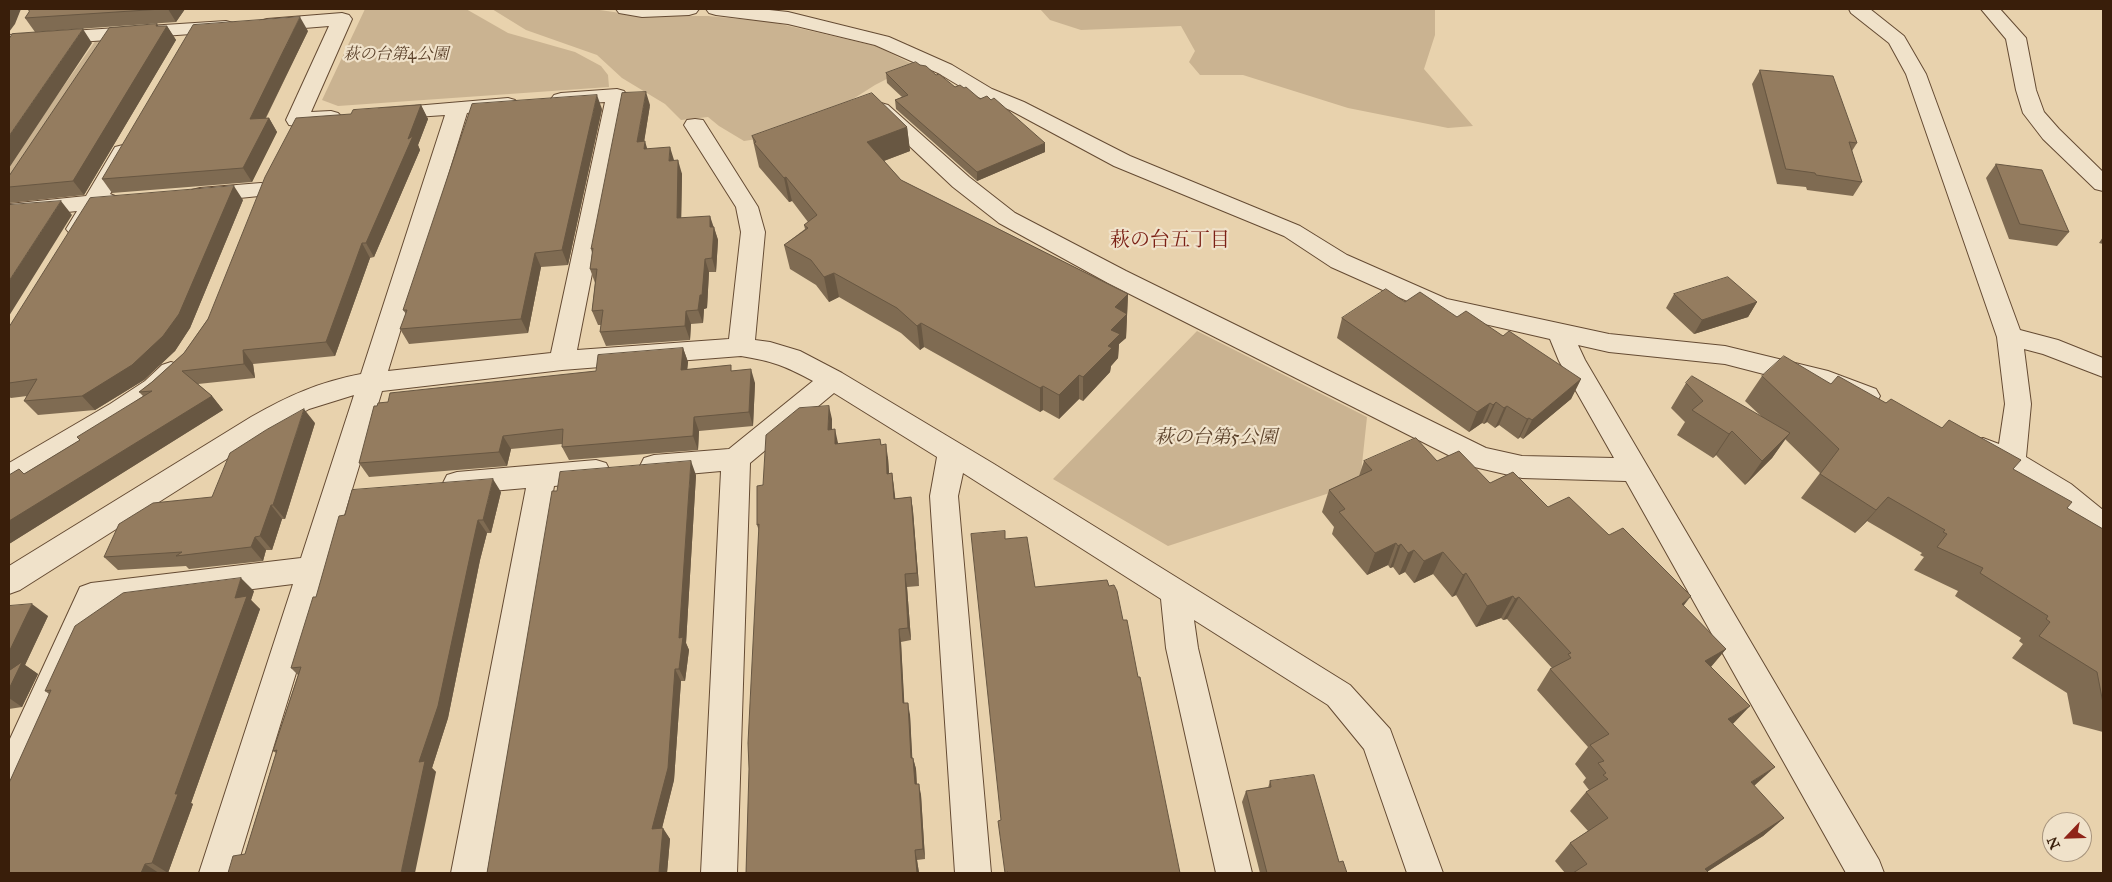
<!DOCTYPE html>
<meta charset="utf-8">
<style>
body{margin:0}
#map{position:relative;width:2112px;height:882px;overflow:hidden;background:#e8d2ad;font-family:"IM FELL Great Primer",serif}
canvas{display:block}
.frame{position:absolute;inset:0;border:10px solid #391e0a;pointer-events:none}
.north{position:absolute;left:2042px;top:812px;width:50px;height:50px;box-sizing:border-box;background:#f0e2ca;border:1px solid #a7947d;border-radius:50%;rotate:246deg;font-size:14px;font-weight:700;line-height:20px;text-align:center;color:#391e0a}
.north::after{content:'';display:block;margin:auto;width:18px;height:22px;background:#8f2418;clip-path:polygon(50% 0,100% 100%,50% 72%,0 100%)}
</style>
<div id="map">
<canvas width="2112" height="882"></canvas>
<div class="frame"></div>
<div class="north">N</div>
</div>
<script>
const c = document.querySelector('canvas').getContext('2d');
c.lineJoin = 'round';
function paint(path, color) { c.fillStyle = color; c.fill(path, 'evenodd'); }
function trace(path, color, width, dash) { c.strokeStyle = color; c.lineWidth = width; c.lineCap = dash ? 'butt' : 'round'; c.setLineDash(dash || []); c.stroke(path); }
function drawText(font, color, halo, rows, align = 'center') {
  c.font = font + ' "IM FELL Great Primer","Noto Serif JP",serif'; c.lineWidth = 4.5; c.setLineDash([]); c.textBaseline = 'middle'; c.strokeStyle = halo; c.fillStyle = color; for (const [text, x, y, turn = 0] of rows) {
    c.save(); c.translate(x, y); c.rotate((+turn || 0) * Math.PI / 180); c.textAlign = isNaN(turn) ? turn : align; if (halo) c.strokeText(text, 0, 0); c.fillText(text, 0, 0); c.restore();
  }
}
paint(new Path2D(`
 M365,9H466L508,33L575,52L601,66L608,75L609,87L338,106L322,100Z
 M492,9H593L641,16H708L772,22L876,46L914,65L875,85L831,113L789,134L744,141L719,126L708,117L681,120L665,104L622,78L597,55L526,30Z
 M1040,9H1435V35L1424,69L1473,126L1448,128L1348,108L1243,75H1200L1189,62L1195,51L1181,26L1081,30L1050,20Z
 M116,39L9,200V164L96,40Z
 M1197,331L1367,417L1360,483L1168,546L1053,479Z`), '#cab391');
const minor = new Path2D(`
 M616,9H699L696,13L689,15L642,17L619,13Z
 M706,9H760L788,12L889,37L952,65L992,89L1024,102L1130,156L1300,226L1347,255L1447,299L1609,334L1725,346L1828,371L1876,389L1880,396L1876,403L1867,406L1822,389L1725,364L1609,352L1578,345L1585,360L1879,860L1884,873H1846L1626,481L1522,478L1470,466L1108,283L999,223L953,187L870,109L874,105L881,103L888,105L969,177L1015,213L1126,271L1486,448L1522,456L1614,458L1559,361L1550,339L1432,312L1331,267L1284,236L1114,166L1010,110L978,97L938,73L875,45L788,24L716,15L709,13Z
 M1849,9H1870L1904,36L1926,74L2020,330L2058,340L2103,358V377L2043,354L2024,349L2031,404L2026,457L2071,484L2103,510V539L2093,535L2051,500L2001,470L1973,457L1969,449L1973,441L1983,438L1999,444L2005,404L1997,337L1906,74L1889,43L1851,13Z
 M1981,9H2000L2026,38L2036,90L2044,112L2059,129L2103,172V191L2095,189L2043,139L2023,113L2016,90L2006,39Z
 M342,13L349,15L352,19L311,112L331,111L338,113L342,117L338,121C324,125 304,128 289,125L286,120L329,26L267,31L260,29L257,25L260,21L267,19Z
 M226,21L233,23L236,27L233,31L9,47V35Z
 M617,89L624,91L627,95L577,350L729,339L741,232L736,207L684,125L687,120L695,119L703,120L758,207L765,232L755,340L770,342L800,351L842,373L994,464L1350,685L1390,729L1443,873H1407L1364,749L1328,705L1194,620L1198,648L1252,873H1216L1166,648L1161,599L963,473L958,496L991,873H955L930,496L937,457L834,393L750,463L737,873H701L721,471L654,477L644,474L640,466L644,458L654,455L729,449L813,381C785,366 773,361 741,356L562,370L382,391L235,873H199L293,584L101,608L21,789L9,794V741L80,587L91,583L301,558L354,395L309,409L271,431L20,590L9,594V566L251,417C288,396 319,382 361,374L445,115L386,119L379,117L375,113L379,109L508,98L515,100L518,104L515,108L467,113L388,371L551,353L605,102L561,105L554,103L551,99L554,95L561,93Z
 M123,145L131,147L134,152L110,194L115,196L118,201L115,206L101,209L86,234L78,237L70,234L66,229L77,211L9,218V204L86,196L115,147Z
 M261,183L269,185L272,190L269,195L200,202L192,200L189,195L192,190L200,188Z
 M171,362L180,365L184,372C168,399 125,421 99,437C72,453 45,469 19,485L9,488V463L110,404L145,381L162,365Z
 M596,460L606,463L610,471L606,479L596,482L554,486L487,873H451L526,488L457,494L447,491L443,483L447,475L457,472Z`);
trace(minor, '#654b33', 2);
paint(minor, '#f0e2ca');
paint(new Path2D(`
 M29,9H185L176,22L35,32L25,18L29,12Z
 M159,26H167L176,40L84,195L9,203V176Z
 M308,31L266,118H269L277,132L252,182L112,193L102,179Z
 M920,65L955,87L1045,152L977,181L896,109L895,100L902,97L887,83L886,73Z
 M1760,70L1857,143L1852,151L1862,182L1853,196L1807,190L1806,187L1777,184L1752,84Z
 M421,105L428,119L418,145L420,150L374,257L370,258L335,356L253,364L255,378L198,384L212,396L223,410L9,544V475L24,474L80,440L143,396L139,392L152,382L184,353L351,114Z
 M650,105L644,141L647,149L674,161L682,174L681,218L714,227L718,240L716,272H709L707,308L704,309L703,323L691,324L690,340L606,346L600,332L601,325H598L592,311L595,283L590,269L592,253L591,249Z
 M602,109L568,265L541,267L528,333L409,344L400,329L406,314L403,310Z
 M907,127L910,151L884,161L901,180L1128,294L1126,338L1119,344L1118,358L1111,366L1110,372L1083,401L1079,399L1059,419L1043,410L1040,412L924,347L920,350L901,333L839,297L829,302L816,285L790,269L784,245L805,229L804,225L808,222L792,201L789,202L759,167L752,136Z
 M1996,164L2069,232L2057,246L2009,239L1986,178Z
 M243,200L190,328L175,351L144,380L95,410L38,415L24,401L27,396L11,398L9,397V327Z
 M2103,237V244L2099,243Z
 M1674,294L1757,302L1748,317L1694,334L1666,308Z
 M1405,302L1503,336L1581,379L1571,399L1523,439L1520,437L1518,439L1499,425L1495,428L1487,422L1484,424L1482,423L1469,432L1337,338L1342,318Z
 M683,348L688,362L687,369L733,371L755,383L753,426L699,431L698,450L569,460L562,447V444L511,449L507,466L369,477L359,463L377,406L388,402L596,371Z
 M1762,376L1831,384L1886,403L2013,469L2067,508L2103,529V732L2073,724L2067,693L2012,658L2023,644L2019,641L2021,638L1955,596L1958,591L1914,570L1924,557L1920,555L1922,553L1867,521L1855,533L1801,498L1820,473L1785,439L1772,458L1745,485L1716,455L1713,458L1677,435L1685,422L1671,408L1686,383L1762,417L1745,401Z
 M832,419V429L838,444L880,439L881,445L888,458L889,474L892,473L895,499L911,497L913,511L919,586L907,587L911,640L901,642L904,703L910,715L912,758H913L916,769L917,784L921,795L925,859L917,860L919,873H746L759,531L757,525L763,485Z
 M315,423L285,519H282L272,550H266L263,561L189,569L186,566L118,570L104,557L212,497Z
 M1364,461H1437L1548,507L1609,535L1683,606L1726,649L1711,667L1733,724L1754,786L1784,818L1763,836L1707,872L1709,873H1565L1555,861L1570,843L1588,831L1570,811L1586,792L1589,790L1583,782L1586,778L1575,764L1588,747L1537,690L1550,669L1552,668L1507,619L1503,620L1501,618L1476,627L1456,595L1452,597L1433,574L1414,583L1405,572L1399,575L1393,567L1390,568L1388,565L1367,575L1332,534L1334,527L1322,512L1329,490L1359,476Z
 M696,475L686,643L689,650L685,681H681L674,780L662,828L670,839L667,873H487Z
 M501,492L491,533H487L480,560L448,718L432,768L436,772L245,854L276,753L273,751L298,675L291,668Z
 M254,591L251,600L260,609L191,803L193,804L168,873H9L49,694L45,691Z
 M9,606L48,616L25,665L38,674L22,707L9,709Z
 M1270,781L1339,862L1347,873H1260L1242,802L1246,791L1268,788Z`), '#7f6b52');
paint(new Path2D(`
 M9,9H21L15,24L9,32Z
 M168,9H185L176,22Z
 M300,17L308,31L258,133L250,119Z
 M157,24L163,33L167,26L176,40L84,195L73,181Z
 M83,29L92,43L9,168V136Z
 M646,92L650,105L642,155L637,142Z
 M597,95L602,109L568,265L562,250Z
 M421,105L428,119L418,145L420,150L374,257L366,243Z
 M269,118L277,132L252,182L243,168Z
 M907,127L910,151L870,166L867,142Z
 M645,141L649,155L644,149Z
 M1045,143V152L977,181V172Z
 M670,147L674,160V175L669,161Z
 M678,160L682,174L681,232L677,218Z
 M786,177L792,201L789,202L784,178Z
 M234,186L243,200L190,328L175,351L144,380L95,410L82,396Z
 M61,201L72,215L9,316V281Z
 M710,216L718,240L716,272L712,258L710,227Z
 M362,243L370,258L335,356L326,342Z
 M535,253L541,267L528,333L521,319Z
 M705,259L709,272L707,308L704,309L703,323L698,310Z
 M834,273L839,297L829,302L824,277Z
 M1128,294L1126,338L1119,344L1118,358L1111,366L1110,372L1083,401V377L1108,346L1115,307Z
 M1757,302L1748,317L1694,334L1702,320Z
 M686,311L691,324L690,340L685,326Z
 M921,323L924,347L920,350L917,326Z
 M683,348L688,362L686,383L681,370Z
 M243,350L253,364L255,378L244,364Z
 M751,369L755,383L753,426L749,412Z
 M1079,375V399L1059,419V395Z
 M1581,379L1571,399L1523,439L1532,420Z
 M1043,386V410L1040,412V388Z
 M212,396L223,410L9,544V521Z
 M1496,402L1487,422L1484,424L1493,405Z
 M1490,403L1482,423L1469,432L1477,412Z
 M829,406L832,419V443L828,430Z
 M1507,406L1499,425L1495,428L1504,408Z
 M304,409L315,423L285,519L273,505Z
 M694,417L699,431L698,450L693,436Z
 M1529,418L1520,437L1518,439L1527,419Z
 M835,429L838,443V458L835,444Z
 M1732,431L1716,455L1713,458L1729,434Z
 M1790,433L1772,458L1745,485L1762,461Z
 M503,436L511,449L507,466L499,452Z
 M886,444L888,458L890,487L887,474Z
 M691,461L696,475L686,643L689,650L685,681L679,669V638Z
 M892,473L894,487L897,513L894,499Z
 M493,479L501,492L491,533L483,520Z
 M911,497L913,511L919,586L917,573Z
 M1888,497L1867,521L1855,533L1876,510Z
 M271,505L282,519L272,550L260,536Z
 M478,520L487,533L480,560L448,718L432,768L436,772L415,873H401L419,762Z
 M255,537L266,550L263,561L251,547Z
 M1396,543L1388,565L1367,575L1375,553Z
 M1401,544L1393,567L1390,568L1398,546Z
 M1414,550L1405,572L1399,575L1408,553Z
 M1443,552L1433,574L1414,583L1424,561Z
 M1466,573L1456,595L1452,597L1463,575Z
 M905,574L907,587L911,640L908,628Z
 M241,578L254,591L251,600L260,609L191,803L193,804L168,873L152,863Z
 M1513,596L1501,618L1476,627L1487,606Z
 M1691,596L1675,617L1682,604Z
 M1519,597L1507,619L1503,620L1515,599Z
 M32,604L48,616L25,665L38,674L22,707L9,698V652Z
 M899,629L901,642L905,715L903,703Z
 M1726,649L1708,670L1705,661Z
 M675,669L681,681L674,780L659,840L652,829Z
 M908,703L910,715L913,770L911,758Z
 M1750,706L1731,726L1728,719Z
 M913,758L916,769L917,795L915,784Z
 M1775,767L1754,786L1751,782Z
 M919,784L921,795L925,859L923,849Z
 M1784,818L1763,836L1705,873V869Z
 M663,828L670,839L667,873H659Z
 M915,850L917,860L919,873H917Z
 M145,864L159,873H141Z`), '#685742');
const building = new Path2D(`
 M29,9H162L25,18L29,12Z
 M300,17L250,119L269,118L243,168L102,179L193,25Z
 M157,24L156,26H167L73,181L9,187V176L109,28Z
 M83,29L9,136V39L12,34Z
 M916,62L920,65L926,66L936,75L939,74L955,87L960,85L964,88L966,87L980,99L987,96L991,100L994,98L1045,143L977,172L895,100L908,95L886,73Z
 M1760,70L1833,76L1857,143L1849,142L1862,182L1816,175L1815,173L1786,169Z
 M646,92L637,142L645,141L644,149L670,147L669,161L678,160L677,218L710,216V227H714L712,258L705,259L702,295H700L698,310L686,311L685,326L600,332L603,310L592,311L597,269H590L593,248L591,249L622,93Z
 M872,93L907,127L867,142L901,180L1128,294L1115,307L1127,314L1111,330L1120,334L1108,346L1112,348L1083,377L1079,375L1059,395L1043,386L1040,388L921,323L917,326L897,308L834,273L824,277L811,260L784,245L808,228L804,225L817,215L786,177L784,178L754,143L756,142L752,136Z
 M597,95L562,250L535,253L521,319L400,329L407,310H403L472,104Z
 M421,105L408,139L413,136L366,243H362L326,342L243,350L244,364L182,371L212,396L9,521V475L19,469L24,474L80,440L77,437L152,391L139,392L152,382L184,353L208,319L265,177L296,118L351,114L353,110Z
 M1996,164L2042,170L2069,232L2020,224Z
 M234,186L179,314L163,336L132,365L82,396L24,401L37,379L9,383V327L90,198Z
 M61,201L9,281V205Z
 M1728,277L1757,302L1702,320L1674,294Z
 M1386,289L1405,302L1420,292L1457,317L1466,311L1503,336L1509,331L1581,379L1532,420L1529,418L1527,419L1507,406L1504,408L1496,402L1493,405L1490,403L1477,412L1342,318Z
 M683,348L681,370L731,365V371L751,369L749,412L694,417L693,436L562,447L563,429L503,436L499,452L359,463L374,406H377L378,403L388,402L390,393L596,371L598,355Z
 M1784,356L1831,384L1838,376L1886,403L1891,399L1942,428L1949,420L2021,460L2013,469L2072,502L2067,508L2103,529V703L2097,672L2039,636L2050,622L2046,619L2048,616L1980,573L1983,568L1937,547L1947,534L1943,532L1945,530L1888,497L1876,510L1820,474L1839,449L1762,376Z
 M1692,376L1790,433L1762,461L1732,431L1729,434L1692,410L1703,401L1686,383Z
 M829,406L828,430L835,429V444L880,439L881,445L886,444L887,474L892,473L894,499L911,497L917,573L905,574L908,628L899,629L903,703H908L911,758H913L915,784H919L923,849L915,850L917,873H746L749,769L748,743L759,524L757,525V486L763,485L766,435L799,408Z
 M304,409L273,505H271L260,536L255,537L251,547L176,556L182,552L104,557L119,524L153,503L212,497L230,453L266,430Z
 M1416,438L1437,461L1459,451L1490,483L1513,472L1548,507L1569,497L1609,535L1623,528L1691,596L1682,604L1726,649L1705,661L1750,706L1728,719L1775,767L1751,782L1784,818L1705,869L1709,873H1573L1587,864L1570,843L1608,818L1586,792L1608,779L1603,775L1606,773L1598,763L1604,761L1590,745L1609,734L1550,669L1571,658L1568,654L1571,653L1519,597L1515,599L1513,596L1487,606L1466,573L1463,575L1443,552L1424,561L1414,550L1408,553L1401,544L1398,546L1396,543L1375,553L1339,512L1345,509L1329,490L1372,470L1364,461Z
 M691,461L679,638L683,637L679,669H675L668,768L652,829L663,828L659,873H487L552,491H557L560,472Z
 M493,479L483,520H478L472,547L438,706L419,762L425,761L401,873H228L233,856L245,854L277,750L273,751L301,667L291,668L313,597H316L339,516L345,515L352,490Z
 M1005,531V539L1027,537L1035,587L1107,580L1109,586L1114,585L1117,591L1123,620H1127L1138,677H1140L1180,873H1008V872L1005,873L998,821L1001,820L971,534Z
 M241,578L235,598L247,596L175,794H178L152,863L145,864L141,873H9V783L51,690L45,691L75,626L123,593Z
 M32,604L9,652V606Z
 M22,662L9,689V671Z
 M1314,775L1339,862L1343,861L1347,873H1267L1246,791L1271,787L1270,781Z`);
paint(building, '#947c5f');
trace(building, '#685742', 1);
drawText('italic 16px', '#5d432c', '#f0e2ca', [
 ["萩の台第4公園",396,55]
]);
drawText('italic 19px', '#5d432c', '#f0e2ca', [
 ["萩の台第5公園",1216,438]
]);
drawText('20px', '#7a1f14', '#f0e2ca', [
 ["萩の台五丁目",1170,241]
]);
</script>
